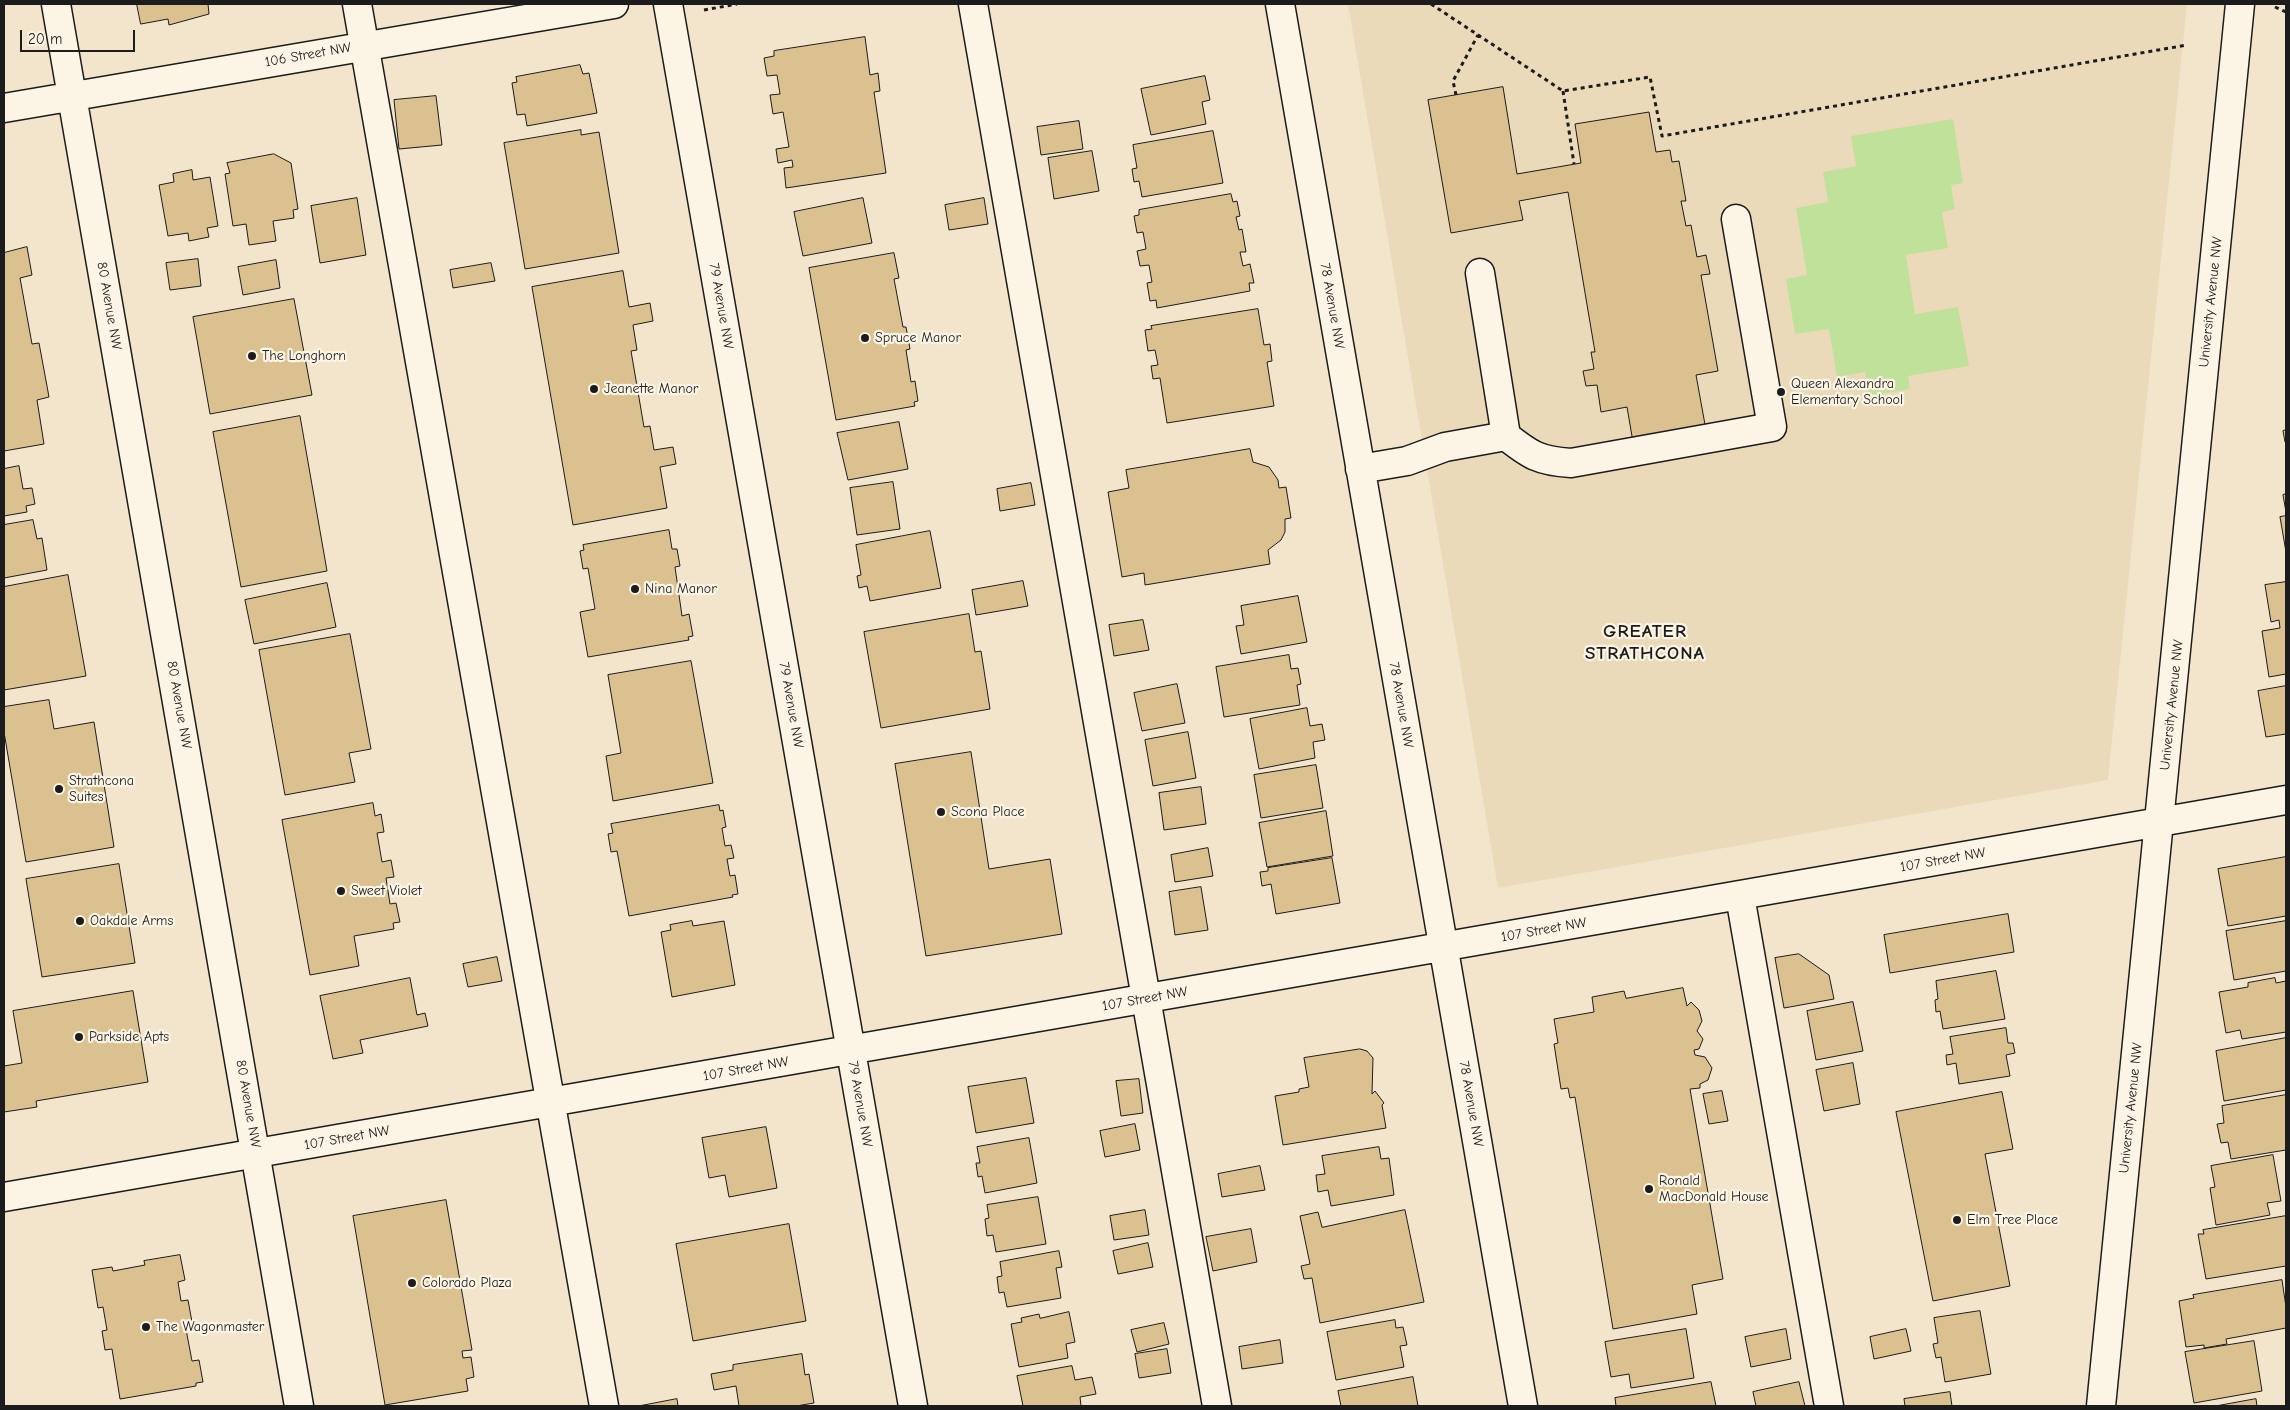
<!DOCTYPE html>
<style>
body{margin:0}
#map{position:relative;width:2290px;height:1410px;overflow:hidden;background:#f2e5cc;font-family:"Comic Neue",sans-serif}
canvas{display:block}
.frame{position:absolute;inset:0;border:5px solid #1c1c1c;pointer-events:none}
.scale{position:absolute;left:20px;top:30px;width:115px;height:22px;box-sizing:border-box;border:2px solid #1c1c1c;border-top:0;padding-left:6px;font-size:15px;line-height:18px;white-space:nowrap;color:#1c1c1c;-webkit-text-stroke:4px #fcf5e5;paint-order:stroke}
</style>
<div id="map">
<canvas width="2290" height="1410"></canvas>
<div class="frame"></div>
<div class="scale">20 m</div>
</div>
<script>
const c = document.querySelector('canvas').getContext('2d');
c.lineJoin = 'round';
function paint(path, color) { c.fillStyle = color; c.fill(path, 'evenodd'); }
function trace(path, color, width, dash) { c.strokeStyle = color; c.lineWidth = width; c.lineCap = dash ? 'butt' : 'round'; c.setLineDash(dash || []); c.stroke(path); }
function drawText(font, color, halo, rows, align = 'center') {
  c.font = font + ' "Comic Neue",sans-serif'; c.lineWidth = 4.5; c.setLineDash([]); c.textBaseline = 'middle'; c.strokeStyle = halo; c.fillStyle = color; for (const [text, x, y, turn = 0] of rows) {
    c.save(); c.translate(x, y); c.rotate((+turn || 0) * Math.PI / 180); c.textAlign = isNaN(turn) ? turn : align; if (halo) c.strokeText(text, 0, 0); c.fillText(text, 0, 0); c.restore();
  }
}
paint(new Path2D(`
 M1348,4H2187L2108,780L1498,888Z`), '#ebdaba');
paint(new Path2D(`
 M1953,119L1963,183L1951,185L1955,209L1942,212L1948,248L1906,255L1915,314L1958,307L1969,366L1908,376L1910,389L1869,396L1865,372L1837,377L1829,329L1795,334L1786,279L1807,275L1796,208L1828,202L1823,172L1856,166L1851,136Z`), '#c0e19a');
const building = new Path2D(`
 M137,4H208L209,14L169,25L168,19L141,24Z
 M865,37L870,75L878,73L880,91L874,92L886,173L786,188L784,168L793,167L792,160L778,163L776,149L789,147L783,112L773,114L770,95L780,94L777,75L767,76L764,58L774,56V51Z
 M580,65L583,74L589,73L597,113L527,126L525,114L517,115L512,83L517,82L516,77Z
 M1205,76L1210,100L1202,102L1206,124L1151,135L1141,89Z
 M1503,87L1517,174L1581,163L1575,124L1649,112L1656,152L1670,150L1672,162L1679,161L1686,201H1681L1686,226L1691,225L1697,257L1706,255L1710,274L1701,275L1718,371L1696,375L1706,430L1633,442L1627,407L1601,412L1597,385L1586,386L1583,371L1594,369L1591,352H1595L1568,192L1519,201L1523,220L1451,233L1428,100Z
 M436,96L442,145L399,149L394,100Z
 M1079,121L1083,149L1041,155L1037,127Z
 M581,130V135L599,132L619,253L525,269L504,143Z
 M1213,131L1223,183L1142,197L1139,181L1134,182L1132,169L1137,168L1133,145Z
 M1092,151L1099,191L1054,199L1048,158Z
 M274,154L291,163L298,209L293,210L294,218L273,221L276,241L249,245L246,224L233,226L225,174L230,173L227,163Z
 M192,170L193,180L210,177L218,226L207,228L209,237L189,241L188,233L168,236L159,185L174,182L173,174Z
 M1231,194L1233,202L1237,201L1240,216L1236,217L1239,230L1242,229L1246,252H1240L1243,266L1250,264L1254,283H1249L1250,291L1157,308L1156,300L1150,301L1147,283L1152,282L1149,265L1140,266L1137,251L1146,249L1143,232L1137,233L1134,216L1139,215V210Z
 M357,198L366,255L320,263L311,206Z
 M863,198L872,243L803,256L794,212Z
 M984,198L988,224L949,230L945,205Z
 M27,247L32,275L20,278L32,344L39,343L49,397L37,400L44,444L4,451V253Z
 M894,253L899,278L894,279L903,327H906L910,349L906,350L911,382L915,381L918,401L914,402L915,406L836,420L809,268Z
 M198,259L201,286L170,290L166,263Z
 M276,260L280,288L243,295L238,267Z
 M491,263L495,281L453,288L450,270Z
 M623,271L629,307L650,303L653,321L633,325L637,350L631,351L644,427L650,426L654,450L673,447L676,464L660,467L667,508L573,525L532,287Z
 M294,299L312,395L210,414L193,317Z
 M1258,309L1264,345L1270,344L1272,361L1267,362L1274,406L1167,423L1160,378L1153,379L1151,366L1158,365L1155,350L1148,351L1145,330L1152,329L1151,326Z
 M300,416L327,571L241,587L213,432Z
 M899,422L908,469L848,480L837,433Z
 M2286,430V442H2285L2283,431Z
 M1250,449L1253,462L1269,467L1278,480L1279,488L1286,487L1291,518L1285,519V532L1281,540L1268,550L1270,564L1145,585L1144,573L1122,577L1108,492L1129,488L1126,470Z
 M19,466L23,489L32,488L35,504L26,506L27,512L4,516V469Z
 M893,482L900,529L857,535L850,488Z
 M1031,483L1035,505L1000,511L997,489Z
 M2286,494V512L2283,495Z
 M2286,516V552L2280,517Z
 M33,520L37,539L42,538L47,570L4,578V525Z
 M669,530L672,549H677L680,566L675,567L682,616L689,614L693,636L688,637L689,640L588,657L580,612L595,609L588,568L583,569L580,551L584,550L583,545Z
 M930,531L941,588L870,601L867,586L859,588L857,576L861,575L856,545Z
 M68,575L86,676L4,690V587Z
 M1023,581L1028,606L976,615L972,590Z
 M2286,582V674L2269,677L2262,631L2280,628L2279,620L2271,622L2265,585Z
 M327,583L336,627L254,644L245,600Z
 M1298,596L1307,642L1241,654L1236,626L1244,625L1241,606Z
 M969,614L975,652L981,651L990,709L881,728L864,632Z
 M1143,620L1149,650L1114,656L1109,625Z
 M350,634L371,749L349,753L355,782L285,795L259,650Z
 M1289,655L1291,669L1298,668L1301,684L1297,685L1300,705L1224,717L1216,667Z
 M691,661L713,783L613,801L606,756L621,753L608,675Z
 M1177,684L1185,723L1142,731L1134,693Z
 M2286,686V734L2266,737L2258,691Z
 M49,700L54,729L94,722L114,847L26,862L4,732V707Z
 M1307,708L1310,726L1322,724L1325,740L1313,742L1315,758L1259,769L1250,719Z
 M1188,732L1196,778L1153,786L1145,740Z
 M971,752L989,869L1050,859L1062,934L926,956L895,764Z
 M1316,765L1323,808L1261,818L1254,775Z
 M1201,787L1206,824L1164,830L1159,793Z
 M373,803L375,816L381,814L384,832L377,833L382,862L391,860L394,877L386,878L390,904L396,903L400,922L393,923L394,929L354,936L359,966L310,975L282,820Z
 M719,805L720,811L723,810L726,827L722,828L725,846L731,845L734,858L727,859L730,876L735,875L738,894L732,895L733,897L629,916L617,851L611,852L608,834L613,833L611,824Z
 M1326,811L1333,856L1267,867L1259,823Z
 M1208,848L1213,876L1175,882L1171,855Z
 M2286,857V916L2228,926L2218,869Z
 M1332,858L1340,903L1276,914L1271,884L1262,886L1260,872L1268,871V868Z
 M119,864L135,963L42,977L26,879Z
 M1201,887L1208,930L1175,935L1169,892Z
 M2008,914L2014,952L1890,973L1884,935Z
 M692,921L693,926L724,921L735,985L672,997L661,932L671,930L670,925Z
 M2286,921V971L2234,980L2226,931Z
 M1799,954L1829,975L1834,999L1784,1008L1775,958Z
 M497,957L502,981L468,987L463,964Z
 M1996,971L2005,1019L1943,1029L1940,1011L1936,1012L1935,1000L1938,999L1936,981Z
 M410,978L417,1015L425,1013L428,1026L360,1040L363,1053L333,1059L320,996Z
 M2275,978L2276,983L2286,981V1032L2242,1039L2240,1030L2226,1033L2219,992L2248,987V983Z
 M1683,988L1687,1006L1691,1002L1699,1010L1702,1021L1697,1031L1703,1039L1699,1049L1694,1050L1695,1055L1705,1057L1712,1068L1708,1080L1700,1084V1088L1690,1089L1723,1279L1692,1285L1697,1314L1613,1329L1575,1097L1570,1098L1568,1088L1561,1089L1554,1044L1558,1043L1554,1019L1594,1012L1592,997L1624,991L1626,998Z
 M133,991L148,1082L36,1101L37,1107L4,1112V1066L22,1063L13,1011Z
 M1853,1002L1863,1051L1816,1060L1807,1011Z
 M2006,1028L2008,1043H2013L2015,1053L2006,1055L2010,1076L1959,1084L1956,1063L1947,1065L1946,1055L1953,1054L1950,1037Z
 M2286,1038V1090L2224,1101L2216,1051Z
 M1360,1049L1367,1051L1373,1058L1372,1094L1375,1091L1384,1103L1382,1105L1386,1128L1283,1145L1275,1096L1299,1092V1089L1309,1087L1304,1058Z
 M1853,1063L1860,1104L1824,1111L1816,1070Z
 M1026,1078L1034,1123L976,1133L968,1087Z
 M1139,1079L1143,1113L1121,1116L1116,1081Z
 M1722,1091L1728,1121L1709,1124L1703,1094Z
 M2002,1092L2013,1149L1985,1154L2010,1286L1933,1301L1896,1112Z
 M2286,1095V1150L2231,1159L2228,1142L2221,1143L2217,1124L2224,1123L2222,1106Z
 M1135,1124L1140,1150L1105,1157L1100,1131Z
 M766,1127L777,1188L729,1197L725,1175L709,1178L702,1138Z
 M1029,1138L1037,1183L985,1193L982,1176L978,1177L976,1163H980L977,1147Z
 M1379,1147L1381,1159L1389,1158L1394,1195L1331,1206L1328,1190L1318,1192L1316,1175L1325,1174L1322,1156Z
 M2273,1155L2281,1201L2267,1203L2270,1215L2216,1225L2210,1188L2215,1187L2211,1166Z
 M1260,1166L1265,1190L1222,1197L1218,1174Z
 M1038,1197L1046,1244L996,1252L993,1235L987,1236L985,1219L989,1218L987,1205Z
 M446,1200L472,1350L462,1351L463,1358L471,1357L474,1377L466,1379L468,1391L385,1405L353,1216Z
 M1145,1210L1149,1235L1114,1240L1110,1216Z
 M1405,1210L1424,1302L1320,1323L1312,1278L1304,1279L1301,1266L1310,1264L1300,1216L1318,1212L1322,1227Z
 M2286,1216V1266L2206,1279L2198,1234H2204L2203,1230Z
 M789,1224L806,1321L693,1341L676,1244Z
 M1251,1229L1257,1262L1213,1271L1206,1237Z
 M1148,1243L1153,1267L1118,1274L1113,1251Z
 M1059,1251L1062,1267L1056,1268L1061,1298L1007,1307L1004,1292L999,1293L997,1277L1002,1276L1000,1262Z
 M180,1255L185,1280L178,1282L181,1301L188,1300L192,1322L185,1324L192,1361L199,1360L203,1382L196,1383V1386L120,1399L112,1349L105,1350L102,1331L107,1330L103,1307L98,1308L92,1270L112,1267L113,1271L145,1265L144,1261Z
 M2282,1280L2286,1307V1328L2226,1339L2227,1344L2204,1348V1345L2186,1347L2179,1301L2194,1298L2193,1295Z
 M1980,1311L1991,1374L1945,1382L1941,1357L1936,1358L1933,1344L1938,1343L1934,1318Z
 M1069,1312L1075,1342L1066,1344L1068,1358L1019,1367L1011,1324L1022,1322L1021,1318L1039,1314L1040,1318Z
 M1395,1320L1396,1328L1403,1327L1407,1345L1400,1346L1404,1367L1336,1380L1327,1332Z
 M1164,1323L1169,1344L1137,1352L1131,1330Z
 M1686,1329L1694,1378L1631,1388L1629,1374L1611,1377L1605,1342Z
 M1786,1329L1791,1359L1751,1367L1745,1337Z
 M1906,1329L1911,1351L1874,1359L1870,1337Z
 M1280,1340L1283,1363L1242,1369L1239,1347Z
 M2254,1341L2262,1391L2194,1403L2185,1352Z
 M1167,1349L1171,1373L1139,1378L1135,1354Z
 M802,1354L805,1375L809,1374L814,1403L796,1406H739L736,1386L714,1390L711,1374L733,1370V1365Z
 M1072,1366L1075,1380L1092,1377L1096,1394L1080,1397L1081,1406H1023L1017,1376Z
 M1413,1377L1418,1406H1341L1338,1391Z
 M1711,1382L1716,1406H1616L1615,1398Z
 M1799,1382L1805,1406H1756L1753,1392Z
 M1950,1392L1952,1406H1905L1904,1399Z
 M677,1399L678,1406H639Z
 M2256,1399L2257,1406H2216Z`);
paint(building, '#dbc090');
trace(building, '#1c1c1c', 1);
const minor = new Path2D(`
 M56,4L299,1406
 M357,4L604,1406
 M668,4L913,1406
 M973,4L1217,1406
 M1280,4L1523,1406
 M4,108L614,4
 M1506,436C1530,455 1539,461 1571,463L1772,427L1736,219
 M1360,469L1407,461L1445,447L1506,436L1480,273
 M1740,896L1829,1406
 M4,1197L2286,800
 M2101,1406L2240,4`);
trace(minor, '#1c1c1c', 31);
trace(new Path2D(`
 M1431,4L1563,91L1650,77L1662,136L2187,45
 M2275,7L2286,12
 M704,10L737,4
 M1563,91L1574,164
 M1456,95L1453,81L1478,35`), '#1c1c1c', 3, [4, 4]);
trace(minor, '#fcf5e5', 28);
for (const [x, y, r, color] of [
 [865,338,5,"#1c1c1c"],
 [252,356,5,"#1c1c1c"],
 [594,389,5,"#1c1c1c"],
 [1781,392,5,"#1c1c1c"],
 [635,589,5,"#1c1c1c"],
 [59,789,5,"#1c1c1c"],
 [941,812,5,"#1c1c1c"],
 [341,891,5,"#1c1c1c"],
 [80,921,5,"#1c1c1c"],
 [79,1037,5,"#1c1c1c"],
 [1649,1189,5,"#1c1c1c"],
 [1957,1220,5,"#1c1c1c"],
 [412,1283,5,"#1c1c1c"],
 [146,1327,5,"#1c1c1c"]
]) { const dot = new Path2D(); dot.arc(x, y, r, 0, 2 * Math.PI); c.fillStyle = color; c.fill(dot); trace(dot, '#fcf5e5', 2); }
drawText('14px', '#1c1c1c', '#fcf5e5', [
 ["106 Street NW",308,55,-10],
 ["University Avenue NW",2211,302,-84],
 ["80 Avenue NW",109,306,80],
 ["79 Avenue NW",721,306,80],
 ["78 Avenue NW",1332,306,80],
 ["80 Avenue NW",179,705,80],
 ["79 Avenue NW",791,705,80],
 ["78 Avenue NW",1401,705,80],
 ["University Avenue NW",2172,705,-84],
 ["107 Street NW",1943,860,-10],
 ["107 Street NW",1544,930,-10],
 ["107 Street NW",1145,999,-10],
 ["107 Street NW",746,1069,-10],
 ["80 Avenue NW",248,1104,80],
 ["79 Avenue NW",860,1104,80],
 ["78 Avenue NW",1471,1104,80],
 ["University Avenue NW",2131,1108,-84],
 ["107 Street NW",347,1138,-10]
]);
drawText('14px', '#1c1c1c', '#fcf5e5', [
 ["Spruce Manor",875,338],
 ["The Longhorn",262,356],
 ["Queen Alexandra",1791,384],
 ["Elementary School",1791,400],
 ["Jeanette Manor",604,389],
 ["Nina Manor",645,589],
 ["Strathcona",69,781],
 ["Suites",69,797],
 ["Scona Place",951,812],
 ["Sweet Violet",351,891],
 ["Oakdale Arms",90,921],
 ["Parkside Apts",89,1037],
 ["Ronald",1659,1181],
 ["MacDonald House",1659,1197],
 ["Elm Tree Place",1967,1220],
 ["Colorado Plaza",422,1283],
 ["The Wagonmaster",156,1327]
], 'left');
c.letterSpacing = '1px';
drawText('bold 19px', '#1c1c1c', '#fcf5e5', [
 ["GREATER",1645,632],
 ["STRATHCONA",1645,654]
]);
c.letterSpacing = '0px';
</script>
